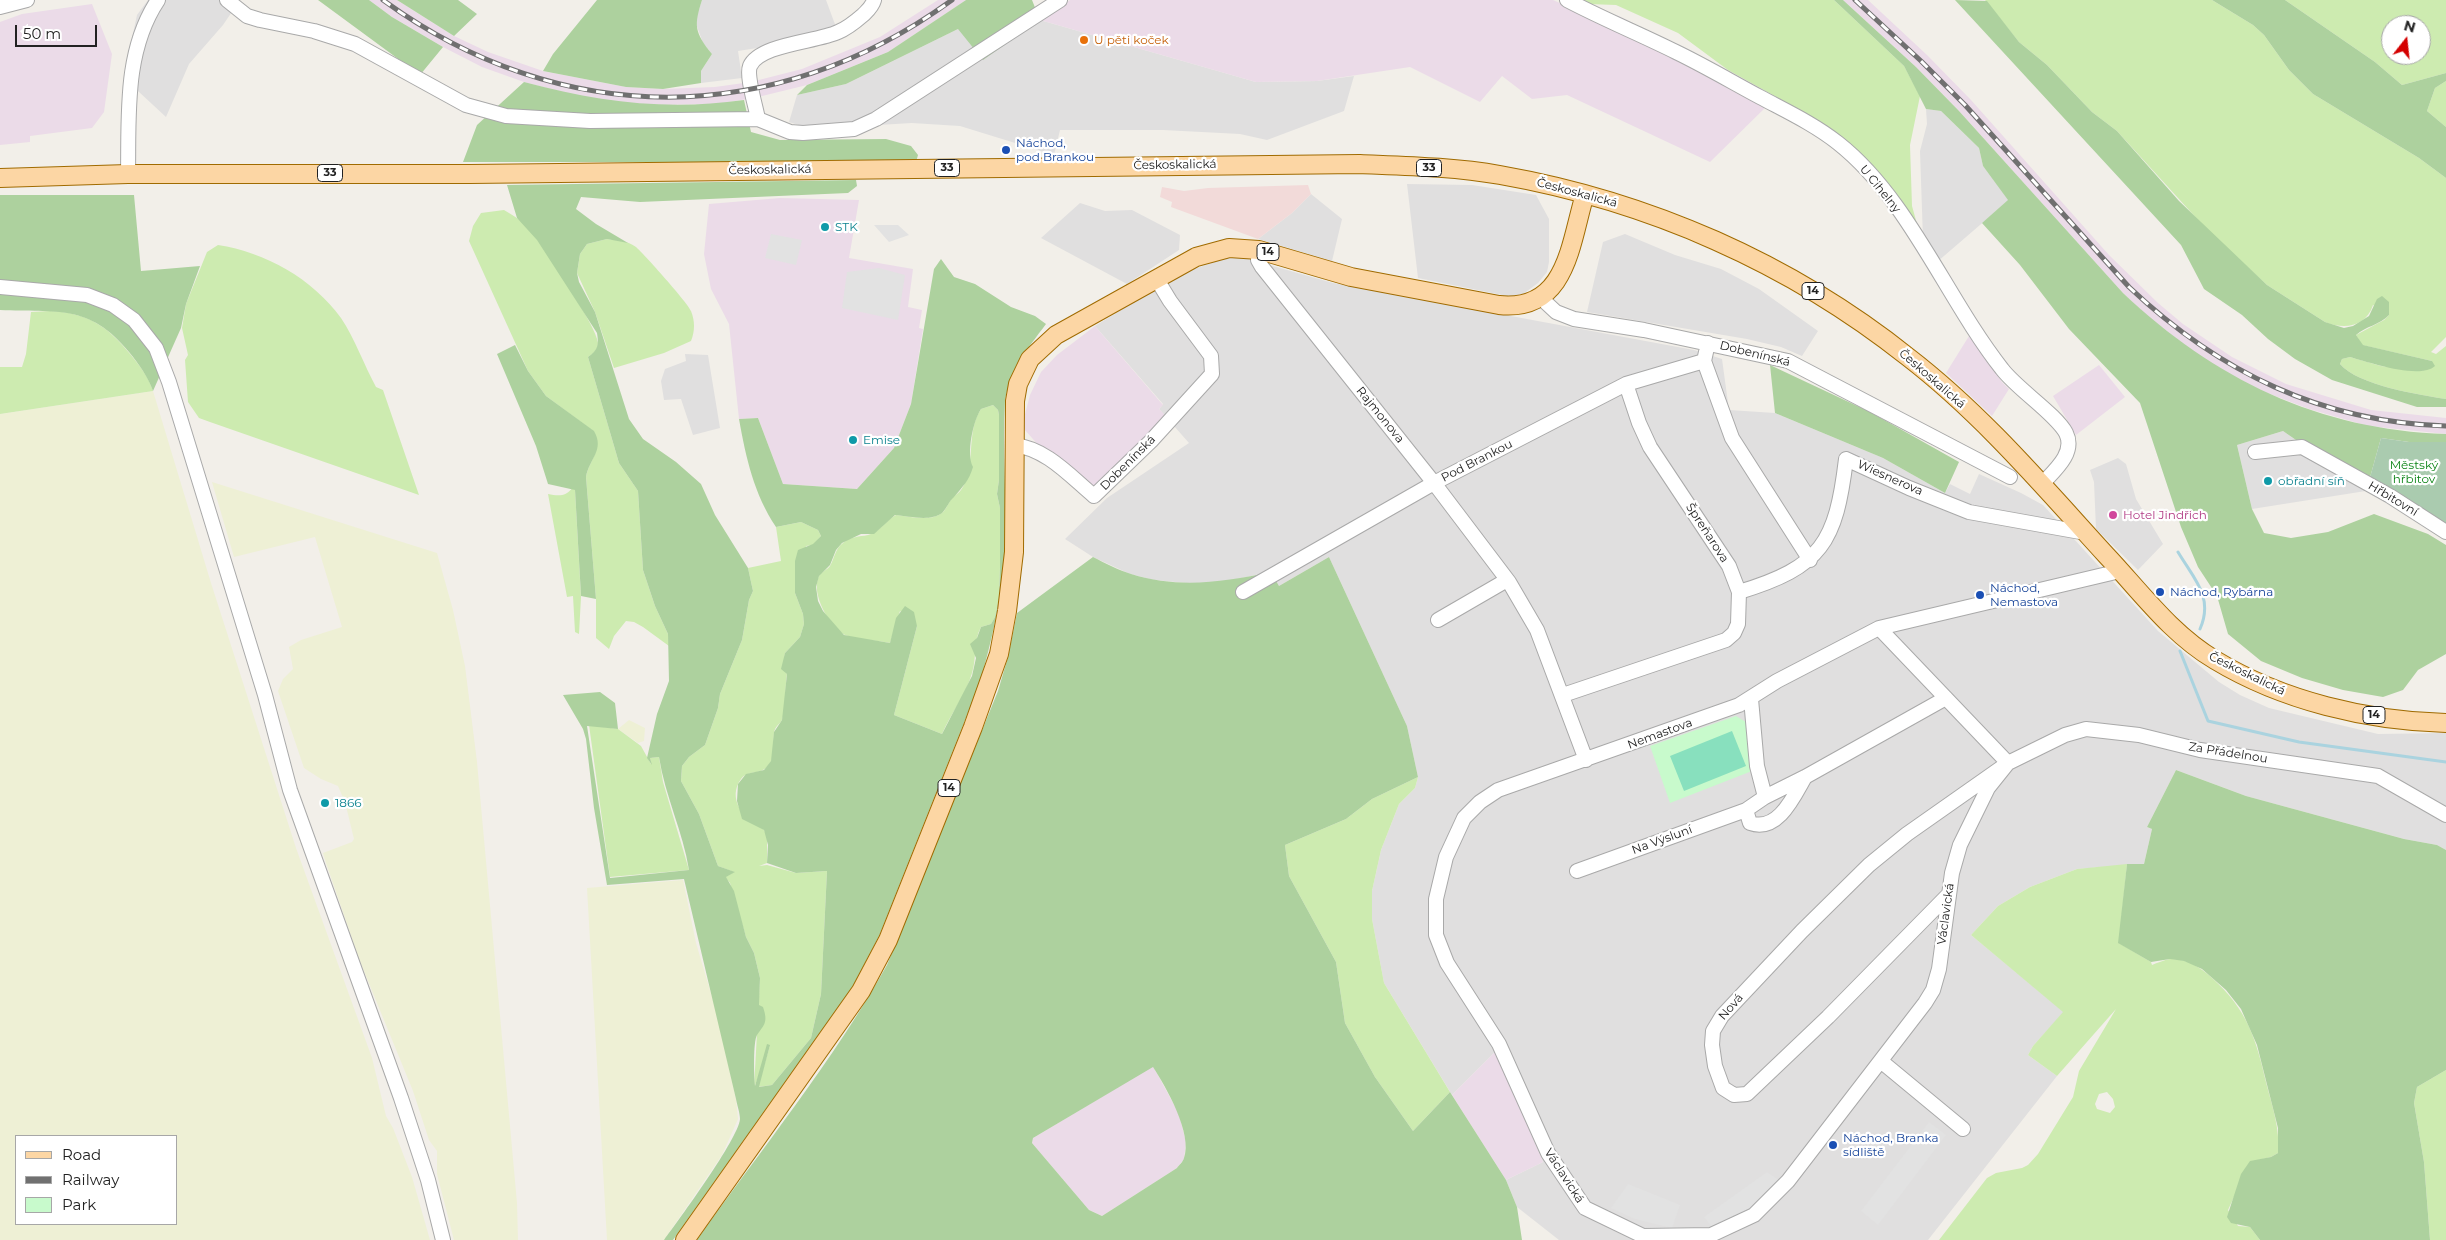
<!DOCTYPE html>
<meta charset="utf-8">
<style>
body{margin:0}
#map{position:relative;width:2446px;height:1240px;overflow:hidden;background:#f2efe9;font-family:Montserrat,sans-serif}
canvas{display:block}
.legend{position:absolute;left:15px;top:1135px;width:162px;height:90px;box-sizing:border-box;background:#fff;border:1px solid #a7a7a7;margin:0;padding:6px 9px;list-style:none;font-size:15px;color:#222}
.legend li{display:flex;align-items:center;gap:10px;height:25px}
.legend b{width:25px;border:1px solid #a7a7a7}
.north{position:absolute;left:2381px;top:15px;width:50px;height:50px;box-sizing:border-box;background:#fff;border:1px solid #a7a7a7;border-radius:50%;rotate:16deg;font-size:14px;font-weight:700;line-height:20px;text-align:center;color:#222}
.north::after{content:'';display:block;margin:auto;width:18px;height:22px;background:#d40000;clip-path:polygon(50% 0,100% 100%,50% 72%,0 100%)}
.scale{position:absolute;left:15px;top:25px;width:82px;height:22px;box-sizing:border-box;border:2px solid #222;border-top:0;padding-left:6px;font-size:15px;line-height:18px;white-space:nowrap;color:#222;-webkit-text-stroke:4px #fff;paint-order:stroke}
</style>
<div id="map">
<canvas width="2446" height="1240"></canvas>
<ul class="legend">
<li><b style="height:6px;background:#fcd6a4"></b>Road</li>
<li><b style="height:6px;background:#707070"></b>Railway</li>
<li><b style="height:14px;background:#c8facc"></b>Park</li>
</ul>
<div class="north">N</div>
<div class="scale">50 m</div>
</div>
<script>
const c = document.querySelector('canvas').getContext('2d');
c.lineJoin = 'round';
function paint(path, color) { c.fillStyle = color; c.fill(path, 'evenodd'); }
function trace(path, color, width, dash) { c.strokeStyle = color; c.lineWidth = width; c.lineCap = dash ? 'butt' : 'round'; c.setLineDash(dash || []); c.stroke(path); }
function drawText(font, color, halo, rows, align = 'center') {
  c.font = font + ' Montserrat,sans-serif'; c.lineWidth = 4.5; c.setLineDash([]); c.textBaseline = 'middle'; c.strokeStyle = halo; c.fillStyle = color; for (const [text, x, y, turn = 0] of rows) {
    c.save(); c.translate(x, y); c.rotate((+turn || 0) * Math.PI / 180); c.textAlign = isNaN(turn) ? turn : align; if (halo) c.strokeText(text, 0, 0); c.fillText(text, 0, 0); c.restore();
  }
}
paint(new Path2D(`
 M148,0H240L223,25L189,64L166,117L125,79V70L137,15Z
 M702,0H826L836,27L770,46L738,51L742,78L701,83V71L712,54L703,43L695,21Z
 M1040,20L1256,82L1317,81L1354,76L1344,111L1267,140L1240,134L1163,130H1060L1054,155L960,126L912,123L811,129L789,122L797,95L846,84L958,29Z
 M1926,109L1941,111L1979,148L1983,166L2009,200L1937,262L1923,239L1920,151L1927,124Z
 M1407,184L1472,185L1536,195L1549,219V262L1547,272L1538,283L1523,294L1512,297L1418,278Z
 M1311,194L1342,219L1332,261L1258,239L1292,213Z
 M1080,203L1105,211L1132,210L1180,235L1179,250L1127,284L1041,238Z
 M1625,234L1675,255L1721,269L1759,289L1818,331L1802,356L1781,347L1747,339L1587,312L1603,242Z
 M1241,257L1333,283L1694,350L1722,359L1729,410L1775,413L1883,458L1945,493L1950,484L1970,494L1979,474L2021,493L2043,505L2158,631L2219,682L2240,695L2269,708L2378,734L2446,733V850L2437,845L2404,839L2246,796L2176,770L2147,827L2152,829L2144,864L2077,869L2030,887L1998,906L1971,935L2064,1012L2033,1046L2028,1055L2057,1076L1928,1240H1559L1517,1207L1506,1180L1543,1162L1496,1051L1452,1095L1384,983L1372,919V891L1381,850L1399,804L1415,788L1418,777L1407,726L1329,557L1279,586L1271,572L1222,582L1197,584L1154,580L1130,574L1093,557L1065,539L1107,498L1189,443L1159,409L1163,404L1095,326L1180,274L1223,259Z
 M685,354L708,355L720,428L693,435L681,399L664,400L661,381L665,369L686,361Z
 M2283,431L2322,458L2372,490L2252,509L2237,445Z
 M2118,458L2126,464L2136,499L2163,544L2138,570L2096,529L2094,482L2090,470Z`), '#e0dfdf');
paint(new Path2D(`
 M1308,185L1311,194L1292,213L1258,239L1171,207L1172,202L1160,197L1162,187L1184,191L1208,188Z`), '#f2dad9');
paint(new Path2D(`
 M369,0H397L454,36L488,52L543,71L626,87L663,89L715,87L751,82L802,69L880,37L938,0H966L888,52L807,85L754,98L716,104L663,105L624,103L569,94L524,82L482,67L443,47L392,17Z
 M1070,0H1553L1569,7L1619,16L1667,41L1767,106L1710,162L1567,95L1532,99L1502,76L1480,102L1410,67L1317,81L1256,82L1040,20Z
 M1843,0H1868L1927,55L1971,100L2109,255L2158,303L2183,324L2232,357L2286,384L2371,410L2446,418V434L2368,426L2309,409L2249,386L2198,355L2147,316L2123,293L1959,111L1916,67Z
 M92,4L112,54L104,112L92,128L30,136V142L0,145V22L22,14Z
 M780,198L859,200L849,258L913,269L908,307L922,310L919,328L923,329L911,404L894,448L857,489L783,484L758,418L739,419L729,324L711,289L704,254L709,204Z
 M1095,326L1163,405L1159,409L1168,418L1094,491L1040,447L1024,429L1023,422L1030,395L1041,372L1057,355Z
 M1969,336L2002,382L2009,389L1992,416L1946,373Z
 M2099,365L2125,397L2076,435L2053,396Z
 M1496,1051L1543,1162L1506,1180L1452,1095Z
 M1153,1066L1179,1114L1186,1142L1184,1159L1177,1168L1102,1216L1089,1210L1032,1143L1033,1138Z`), '#ebdbe8');
paint(new Path2D(`
 M153,391L211,583L296,848L372,1058L386,1116L393,1128L412,1177L430,1240H0V414ZM16,1136H176V1224H16Z
 M212,482L437,553L453,610L465,666L477,762L517,1203L518,1240H454L437,1174V1151L429,1140L413,1091L359,959L326,863L323,853L352,842L354,839L345,802L338,786L321,779L304,768L278,691L283,679L293,669L289,647L301,640L342,627L315,537L234,557Z
 M629,720L645,728L644,741L638,743L618,729Z
 M683,880L696,943L718,1017L736,1099L738,1119L722,1155L664,1240H607L587,888Z`), '#eef0d5');
paint(new Path2D(`
 M1580,0H1834L1904,66L1920,96L1910,145L1912,206L1919,231L1856,152L1814,118L1728,70L1678,33L1616,5L1588,4Z
 M1985,0H2212L2253,25L2264,35L2289,70L2313,94L2419,158L2446,178V337L2431,352L2436,354L2446,346V399C2420,395 2357,385 2340,364L2342,359L2350,357L2381,366L2422,371L2432,361L2362,345L2356,335L2384,320L2389,315L2373,305C2366,327 2344,330 2325,322L2267,285L2209,232L2117,131L2092,112L2047,65L2019,42Z
 M2285,0H2446V73L2402,85L2375,62ZM2391,25H2421V55H2391Z
 M2446,81V127L2427,111L2435,88Z
 M504,210C511,214 519,219 526,225C538,237 598,328 598,343C598,350 593,354 588,357L619,463L638,491L643,570L655,606L668,634L669,646L643,627L634,622L626,621L614,636L609,649L596,638V599L586,477C589,460 604,449 593,431L546,396L528,371L469,241L473,226L481,213Z
 M607,239C616,240 628,241 636,247C643,253 689,304 691,311C695,321 695,331 691,341L664,353L614,368L595,312L577,273L580,254L587,244Z
 M218,245C265,252 313,279 341,318C355,339 364,365 376,387L383,390L419,495L210,422L199,418L188,402L185,360L188,355L182,328L186,304L207,252Z
 M50,311C89,313 107,326 131,355C140,366 149,378 153,391L0,414V367H22L26,354L31,312Z
 M993,405L998,410L999,415V480L997,494L1000,508V567L999,598L995,617L991,624L981,627C973,641 977,658 972,673C966,695 951,713 942,734L894,715L917,626L900,611L890,643C876,640 858,640 845,635C830,628 810,593 819,576C821,572 827,570 830,566C835,557 835,549 843,543C851,536 859,537 868,535C880,532 886,520 896,515C909,516 933,523 944,511C947,507 949,502 952,498C955,495 959,493 961,490C977,468 965,432 981,409Z
 M572,488L575,490L581,597L579,634L575,632L573,596L567,597L548,494C558,496 566,497 572,488Z
 M801,522L818,530L821,536L813,545L806,546L795,593L803,614L804,624L800,637L785,653L783,668L787,674C785,685 786,711 782,720C779,725 775,726 774,733C773,742 775,751 772,759C765,778 749,768 741,779C727,798 743,820 762,826L767,836V863L759,866L767,865L796,873L827,871L821,994L811,1038L772,1085L758,1087L770,1045L754,1088L760,978L754,953L746,937L730,883L725,877L734,872L718,866L699,814L681,781L682,766L689,757L705,745L718,708L720,694L742,640L749,600L753,591L748,568L781,561L776,527Z
 M589,725L618,729L641,746L651,764L650,758L659,757L663,782L689,870L610,877Z
 M1418,777L1415,788L1399,804L1381,850L1372,891V919L1384,983L1450,1092L1413,1131L1375,1077L1345,1023L1336,962L1289,876L1285,845L1346,819L1372,799Z
 M2127,864L2119,943L2151,962L2152,965C2157,963 2164,960 2170,959C2186,958 2200,967 2211,977C2248,1010 2256,1039 2267,1086C2273,1109 2280,1129 2278,1153L2271,1157L2250,1162L2228,1210L2238,1226L2250,1227L2260,1240H1939L1987,1178L1996,1173L2022,1168L2028,1165L2038,1154L2073,1097L2079,1071L2116,1009L2057,1076L2028,1055L2033,1046L2063,1012L1971,935L1998,906L2030,887L2077,869ZM2107,1092L2113,1099L2115,1107L2110,1113L2097,1109L2095,1104L2099,1094Z
 M2446,1070V1240H2430L2424,1162L2414,1103L2417,1087Z`), '#cdebb0');
paint(new Path2D(`
 M318,0H369L392,17L443,47L420,75Z
 M397,0H458L477,14L454,36Z
 M597,0H702C694,25 694,32 712,54L701,71V83L663,89L626,87L543,71L553,54Z
 M966,0H1032L1040,20L983,60L958,29L846,84L797,95L807,85L888,52Z
 M1834,0H1843L1916,67L1959,111L2123,293C2214,379 2319,430 2446,434V442H2409L2381,438L2369,481L2322,458L2283,431L2237,445L2252,509L2264,533L2291,538L2328,532L2374,514L2428,534L2446,545V654L2418,670L2403,690L2383,697L2343,690L2302,678L2261,661L2228,634L2217,596L2198,567L2181,527L2140,403L2069,329L2020,265L1982,223L2008,200L1983,166L1979,148L1941,111L1926,109L1904,66Z
 M1955,0L1987,1L2019,42L2047,65L2092,112L2117,131L2179,201L2267,285L2325,322L2344,328L2353,326L2369,316L2377,299L2382,296L2389,302V315C2380,325 2366,326 2356,335L2363,345L2432,361L2435,366C2420,380 2368,362 2350,357L2342,359L2340,364C2357,385 2420,395 2446,399V407H2417L2332,380L2295,359L2268,339L2242,315L2204,289L2181,245Z
 M2212,0H2285L2375,62L2402,85L2446,73V81L2435,88L2427,111L2446,127V178L2419,158L2313,94L2289,70L2264,35L2253,25Z
 M524,82C599,102 667,111 744,100L751,132L780,140L886,139L911,146L918,155L916,162H463L477,125Z
 M856,180L857,186L848,193L640,202L581,197L576,209L596,224L628,243L607,239L587,244L580,254L577,273L579,282L595,312L629,419L643,439L676,462L701,484L715,515L748,568L753,591L749,600L742,640L720,694L718,708L705,745L689,757L682,766L681,781L699,814L718,866L735,872L726,877L734,891L746,937L754,953L760,978L759,1005L763,1007C768,1022 765,1024 757,1035C753,1042 754,1077 755,1086L767,1044L770,1045L759,1087L772,1085L811,1038L821,994L827,871L796,873L767,863L768,845L764,830L742,819L737,801L738,784L746,774L764,770L771,761L774,732L782,720L787,674L781,669L785,653L800,637L804,624L803,614L795,593V561L798,550L813,544L821,536L818,530L801,522L776,527C754,494 746,458 739,419L758,418L783,484L857,489L894,448L911,404L934,269L941,259L954,277L975,284L1011,307L1035,316L1046,324C1026,351 1012,366 1005,400C1002,450 1007,499 1005,549C1002,596 992,641 979,685L879,936L853,986L673,1240H664C678,1221 739,1138 740,1119C740,1113 737,1105 736,1099L684,879L607,885L594,808L586,739L583,729L563,695L600,692L615,703L618,729L587,726L610,878L689,870C683,832 665,796 659,757L650,758L652,765L647,758L657,714L669,681L668,634L655,606L643,570L638,491L619,463L588,357C598,350 599,345 597,333L537,240L517,218L507,185ZM993,405L998,410L999,415V480L997,494L1000,508V567L999,598L995,617L991,624L981,627L977,638L970,644L976,658L972,676L942,734L894,715L917,626L914,612L905,606L896,618L890,643L844,635L823,611L818,601L816,587L819,576L830,565L836,550L842,543L861,534H874L895,515C909,516 930,522 942,513C947,508 949,501 954,497C963,486 969,481 973,467C966,454 973,421 981,409Z
 M0,195H134L141,271L200,266L186,304L181,328L153,391C148,377 139,364 129,352C89,303 57,313 0,310Z
 M515,345L528,371L546,396L594,431C605,450 589,459 586,477L596,599L581,596L575,490L548,484L536,446L497,354Z
 M1770,365L1870,412L1959,462L1945,493L1883,458L1775,413Z
 M1093,557C1105,563 1118,570 1131,574C1180,589 1223,582 1271,572L1279,586L1329,557L1407,726L1418,777L1372,799L1346,819L1285,845L1289,876L1336,962L1345,1023L1375,1077L1413,1131L1450,1092L1506,1180L1517,1207L1522,1240H697C760,1151 834,1060 887,965L998,691L1008,657L1017,613ZM1153,1067C1166,1087 1193,1134 1184,1158C1183,1162 1179,1165 1177,1168L1102,1216L1089,1210L1032,1143L1033,1138Z
 M2176,770L2246,796L2404,839L2437,845L2446,850V1070L2417,1087L2414,1103L2424,1162L2430,1240H2260L2250,1227L2231,1223L2227,1217L2241,1174L2250,1161L2271,1157L2278,1153V1128L2257,1045L2241,1009L2226,990L2202,969L2184,961L2170,959L2151,962L2118,943L2127,864H2144L2152,829L2147,827Z`), '#add19e');
paint(new Path2D(`
 M2381,438L2409,442H2446V527L2369,481Z`), '#aacbaf');
paint(new Path2D(`
 M1736,716L1746,722L1752,771L1670,803L1650,746Z`), '#c8facc');
paint(new Path2D(`
 M1732,731L1746,766L1684,791L1670,756Z`), '#88e0be');
paint(new Path2D(`
 M874,225H898L909,235L889,242Z
 M771,234L802,240L796,265L765,258Z
 M879,268L905,275L898,320L842,308L847,272Z
 M1929,1122L1946,1135L1878,1225L1861,1211Z
 M1767,1172L1780,1181L1750,1213L1714,1230L1704,1217Z
 M1628,1184L1680,1205L1672,1228L1635,1219L1611,1208Z`), '#e2e2e2');
trace(new Path2D(`
 M2178,552C2194,579 2214,597 2200,629
 M2180,651L2208,721L2299,742L2446,762`), '#aad3df', 3);
const minor = new Path2D(`
 M227,0L247,16L260,20L314,31L355,44L466,105L506,116L590,121L758,119L790,132L803,133L854,129L876,119L1060,0
 M1567,0C1603,19 1640,34 1676,52C1705,66 1732,82 1760,97C1786,111 1814,124 1838,143C1909,199 1946,298 2002,369C2017,389 2056,414 2066,433C2076,453 2054,471 2042,484
 M0,7L27,0
 M758,119C756,107 746,76 750,66C760,44 817,42 838,32C848,28 855,22 863,15C868,10 872,7 874,0
 M128,174C129,115 124,51 158,0
 M1259,250L1258,260L1262,267L1434,483L1509,582L1537,630L1586,760
 M0,287L87,295L113,305L134,320L156,348L169,382L265,695L290,790L401,1098L428,1180L443,1240
 M1541,298L1556,312L1574,319L1644,330L1788,361L2010,477
 M1704,361L1732,438L1810,560
 M1013,445C1046,448 1070,476 1094,496L1151,441L1212,374L1211,356L1170,301L1156,278
 M2255,452L2302,447L2390,496L2446,532
 M1243,592L1434,483L1626,384L1704,361L1708,343
 M1739,592C1822,567 1836,542 1846,459L1909,488L1969,512L2086,533
 M1438,620L1507,580
 M1879,628L2008,763
 M1563,695L1726,640L1734,633L1738,624L1739,592L1729,566L1650,447L1639,423L1626,384
 M1751,699L1757,766L1765,797
 M2008,763L1988,788L1960,845L1952,873L1939,969L1933,990L1925,1003L1788,1181L1754,1215L1711,1235L1643,1236L1585,1208L1548,1153L1499,1044L1447,963L1436,935V899L1446,857L1464,818L1480,802L1498,790L1739,705L1777,681L1879,628L2120,571
 M1805,777C1794,796 1778,833 1750,823L1746,810L1765,797L1805,777L1946,698
 M1577,871L1746,810
 M1949,894L1828,1017L1747,1094L1734,1095L1723,1088L1715,1066L1712,1045L1713,1031L1722,1016L1802,931L1869,865L1907,834L2008,763L2065,735L2086,729L2139,735L2200,750L2378,776L2446,815
 M1882,1062L1963,1129`);
const major = new Path2D(`
 M0,178L128,174H470L1360,164C1407,166 1454,167 1500,175C1648,201 1790,263 1908,357C1982,414 2043,486 2106,555C2140,591 2171,634 2215,660C2283,701 2367,721 2446,723
 M685,1240L861,991L888,940L973,727L999,654L1007,611L1014,552L1015,401L1018,384L1030,359L1056,335L1196,257L1229,248L1259,250L1351,277L1499,305C1567,312 1570,244 1585,194`);
trace(minor, '#a9a9a9', 16);
trace(major, '#a06b00', 20);
trace(minor, '#fff', 14);
trace(major, '#fcd6a4', 18);
const rail = new Path2D(`
 M383,0C561,130 775,129 952,0
 M1855,0L1921,61L1965,105L2129,287C2219,372 2321,422 2446,426`);
trace(rail, '#707070', 5);
trace(rail, '#fff', 3, [9]);
for (const [x, y, r, color] of [
 [1084,40,5,"#e8710a"],
 [1006,150,5,"#1a4fb4"],
 [825,227,5,"#0f9aa8"],
 [853,440,5,"#0f9aa8"],
 [2268,481,5,"#0f9aa8"],
 [2113,515,5,"#d1479c"],
 [2160,592,5,"#1a4fb4"],
 [1980,595,5,"#1a4fb4"],
 [325,803,5,"#0f9aa8"],
 [1833,1145,5,"#1a4fb4"]
]) { const dot = new Path2D(); dot.arc(x, y, r, 0, 2 * Math.PI); c.fillStyle = color; c.fill(dot); trace(dot, '#fff', 2); }
for (const [x, y, w] of [
 [947,168,25],
 [1429,168,25],
 [330,173,25],
 [1268,252,22],
 [1813,291,22],
 [2374,715,22],
 [949,788,22]
]) { const box = new Path2D(); box.roundRect(x - w / 2, y - 8.5, w, 17, 4); c.fillStyle = '#fff'; c.fill(box); trace(box, '#222', 1); }
drawText('bold 11px', '#222', null, [
 ["33",947,168],
 ["33",1429,168],
 ["33",330,173],
 ["14",1268,252],
 ["14",1813,291],
 ["14",2374,715],
 ["14",949,788]
]);
drawText('12px', '#c56008', '#fff', [
 ["U pěti koček",1094,40]
], 'left');
drawText('12px', '#164399', '#fff', [
 ["Náchod,",1016,143],
 ["pod Brankou",1016,157],
 ["Náchod,",1990,588],
 ["Nemastova",1990,602],
 ["Náchod, Rybárna",2170,592],
 ["Náchod, Branka",1843,1138],
 ["sídliště",1843,1152]
], 'left');
drawText('12px', '#222', '#fff', [
 ["Českoskalická",1175,165,-1],
 ["Českoskalická",770,170,-1],
 ["U Cihelny",1880,189,51],
 ["Českoskalická",1577,193,15],
 ["Dobenínská",1755,354,14],
 ["Českoskalická",1932,379,41],
 ["Rajmonova",1380,415,51],
 ["Pod Brankou",1477,461,-27],
 ["Dobenínská",1128,463,-45],
 ["Wiesnerova",1890,478,24],
 ["Hřbitovní",2393,499,31],
 ["Špreňarova",1707,533,57],
 ["Českoskalická",2247,674,26],
 ["Nemastova",1660,734,-20],
 ["Za Přádelnou",2228,753,9],
 ["Na Výsluní",1662,840,-20],
 ["Václavická",1946,914,-82],
 ["Nová",1731,1007,-49],
 ["Václavická",1564,1176,57]
]);
drawText('12px', '#0d838f', '#fff', [
 ["STK",835,227],
 ["Emise",863,440],
 ["obřadní síň",2278,481],
 ["1866",335,803]
], 'left');
drawText('12px', '#0c8416', '#fff', [
 ["Městský",2414,465],
 ["hřbitov",2414,479]
]);
drawText('12px', '#b23c85', '#fff', [
 ["Hotel Jindřich",2123,515]
], 'left');
</script>
